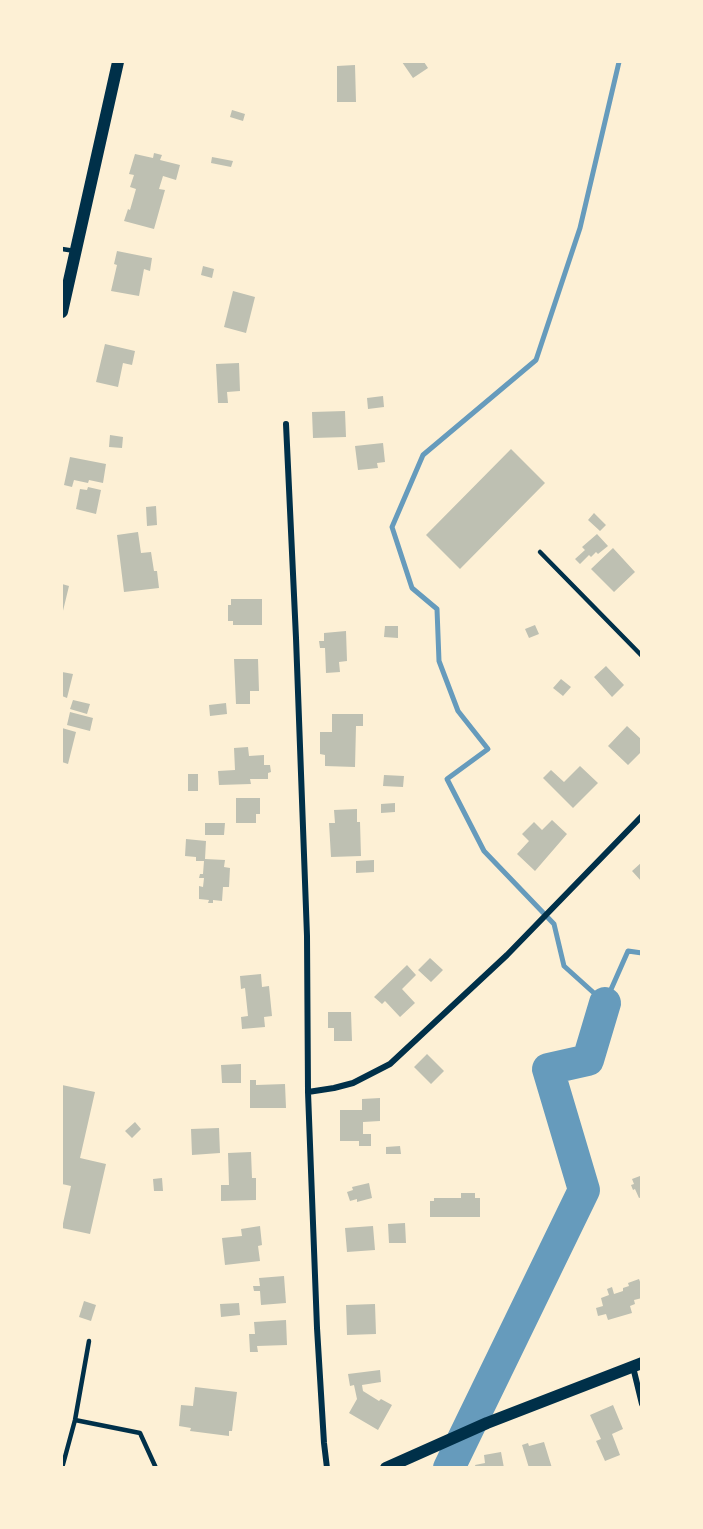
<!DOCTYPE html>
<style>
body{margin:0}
#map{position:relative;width:703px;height:1529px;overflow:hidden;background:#fdf0d5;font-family:"Roboto Condensed",sans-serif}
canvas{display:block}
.frame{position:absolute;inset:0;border:63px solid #fdf0d5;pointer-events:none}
</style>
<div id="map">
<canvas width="703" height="1529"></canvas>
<div class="frame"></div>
</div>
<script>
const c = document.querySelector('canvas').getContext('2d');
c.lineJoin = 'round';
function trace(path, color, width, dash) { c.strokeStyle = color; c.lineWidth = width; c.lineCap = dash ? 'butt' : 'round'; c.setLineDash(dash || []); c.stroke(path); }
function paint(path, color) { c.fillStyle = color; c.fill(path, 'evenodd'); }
trace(new Path2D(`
 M619,62L580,228L536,360L423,455L392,527L412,588L437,609L439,661L458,711L488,749L447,779L484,851L554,924L564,966L605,1003L628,951L642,953`), '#669bbc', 5);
trace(new Path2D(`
 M449,1468L584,1190L548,1069L588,1060L605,1003`), '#669bbc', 32);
paint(new Path2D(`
 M402,62H424L428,68L413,78Z
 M355,65L356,102H337V66Z
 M232,110L245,114L243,121L230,117Z
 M154,153L162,155L160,160L180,165L176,180L163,176L159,189L165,190L154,229L124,221L128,209L130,210L136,189L130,187L134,175L129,174L135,154L153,158Z
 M212,157L233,161L231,167L211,163Z
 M117,251L152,258L150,271L144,269L139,296L111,291L117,265L114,264Z
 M203,266L214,269L212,278L201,275Z
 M233,291L255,297L246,333L224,327Z
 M105,344L135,351L132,365L123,363L118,387L96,382Z
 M239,363L240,391L227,392L228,403H218L216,364Z
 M383,396L384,407L368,409L367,398Z
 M345,411L346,437L313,438L312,412Z
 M110,435L123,437L122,448L109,447Z
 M383,443L385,462L377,463L378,468L358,470L355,446Z
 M511,449L545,483L460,569L426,535Z
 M70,457L106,464L103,483L89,480L88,483L74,480L72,487L64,485Z
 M88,487L101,490L96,514L76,509L80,489L87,490Z
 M156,506L157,525L147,526L146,507Z
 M594,513L606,525L600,531L588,520Z
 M138,532L141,553L151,552L154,571H157L159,588L124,592L117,535Z
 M597,534L608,546L598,554L596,552L591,557L589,555L580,564L575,559L585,550L582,547Z
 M613,548L635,572L614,592L591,569Z
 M62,584L69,586L62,615Z
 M231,599H262V625H233V621H228V605H231Z
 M535,625L539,634L529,638L525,629Z
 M385,626H398V638L384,637Z
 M346,631L347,661L339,662L340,672L326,673L325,648H320L319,641H324V633Z
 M234,659H258L259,691H250V704H236Z
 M606,666L624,685L612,697L594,677Z
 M62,672L73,674L67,698L62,696Z
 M561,679L571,687L563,696L553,688Z
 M73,700L90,704L87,714L70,709Z
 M226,703L227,714L210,716L209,705Z
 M70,712L93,718L90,731L67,725Z
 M332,714H363V726H356L355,767L325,766V755L320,754V732H332Z
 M627,726L642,740V751L628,765L608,746Z
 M62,728L76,732L68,764L62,762Z
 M248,747L249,756L264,755V765H270L271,772L268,773V779H250L251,784L219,785L218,771L235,770L234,748Z
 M580,766L598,783L573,808L543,778L551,770L564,782Z
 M188,774H198V791H188Z
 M384,775L404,776L403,787L383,786Z
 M236,798H260V814H256V823H236Z
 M395,803V812L381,813V804Z
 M357,809V822H360L361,856L331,857L329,823H335L334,810Z
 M552,820L567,834L535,871L517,854L529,841L522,834L534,822L542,830Z
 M205,823H225L224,835H205Z
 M186,839L206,841L205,859L225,860L224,867L230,868L229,887H223L222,901L213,900V903H208L209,900L199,899V886L203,887L204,878H199L200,874H203L204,861H196V857L185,856Z
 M374,860V872L356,873V861Z
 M642,862V882L632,871Z
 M430,958L443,970L431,982L418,970Z
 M407,965L416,975L402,989L415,1003L400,1017L385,1001L382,1004L374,997Z
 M261,974L262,987L269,986L272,1016L264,1017L265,1027L242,1029L241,1017L248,1016L245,988L241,989L240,976Z
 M328,1012H351L352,1041H334V1028H328Z
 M427,1054L444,1071L431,1084L414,1067Z
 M241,1064V1083H222L221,1065Z
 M250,1080H256V1085L285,1084L286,1108H250Z
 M62,1085L95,1092L80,1158L106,1164L90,1234L62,1228L71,1186L62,1184Z
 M380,1098V1121L363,1122V1134H371V1146H359V1141H340V1110H362V1099Z
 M135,1122L141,1129L132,1138L125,1131Z
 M219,1128L220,1153L192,1155L191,1129Z
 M400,1146L401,1154H386V1147Z
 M251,1152L252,1178H256V1200L221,1201V1185H229L228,1153Z
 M640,1176L642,1197L639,1198L635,1189L633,1190L631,1185L634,1184L632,1179Z
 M162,1178L163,1191H154L153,1179Z
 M369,1183L372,1198L357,1202V1199L350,1201L347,1192L353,1190L352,1187Z
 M461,1193H475V1198H480V1217H430V1201H434V1198H461Z
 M405,1223L406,1243H389L388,1224Z
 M260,1226L262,1245L258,1246L260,1261L225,1265L222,1238L242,1236L241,1229Z
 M373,1226L375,1250L347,1252L345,1228Z
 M284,1276L286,1303L261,1305L260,1291H254L253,1286H260L259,1278Z
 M639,1279L642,1287V1298L634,1300L635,1304L630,1306L632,1313L608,1320L606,1314L598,1316L596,1308L603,1306L601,1298L609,1295L607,1289L612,1287L614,1294L623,1291V1288L629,1286L628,1283Z
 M84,1301L96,1305L91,1321L79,1317Z
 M239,1303L240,1315L221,1317L220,1304Z
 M375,1304L376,1334L347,1335L346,1305Z
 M286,1320L287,1345L257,1346L258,1352H250L249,1334H255L254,1322Z
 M380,1370L381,1382L362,1385L363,1391L379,1401L381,1399L392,1405L378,1430L349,1413L357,1399L354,1385L350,1386L348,1374Z
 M195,1387L237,1392L232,1431H229V1436L190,1431L191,1428L179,1426L181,1405L193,1406Z
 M613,1405L623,1429L612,1434L620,1455L605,1461L596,1441L601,1439L590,1415Z
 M544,1442L552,1468H529L522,1445L528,1443L529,1446Z
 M501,1452L504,1468H476L475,1465L485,1463L484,1455Z`), '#bec0b2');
trace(new Path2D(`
 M62,249L75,251
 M540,552L642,656
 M75,1420L140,1433L156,1468
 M62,1468L75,1420L89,1341`), '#003049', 4.5);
trace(new Path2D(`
 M286,424L296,638L307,936L308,1092L317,1328L324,1443L327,1468
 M308,1092L334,1088L353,1083L390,1064L507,955L642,816
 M633,1367L642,1404`), '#003049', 6);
trace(new Path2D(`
 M62,312L118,62
 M386,1468L487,1423L642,1363`), '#003049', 12);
</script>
